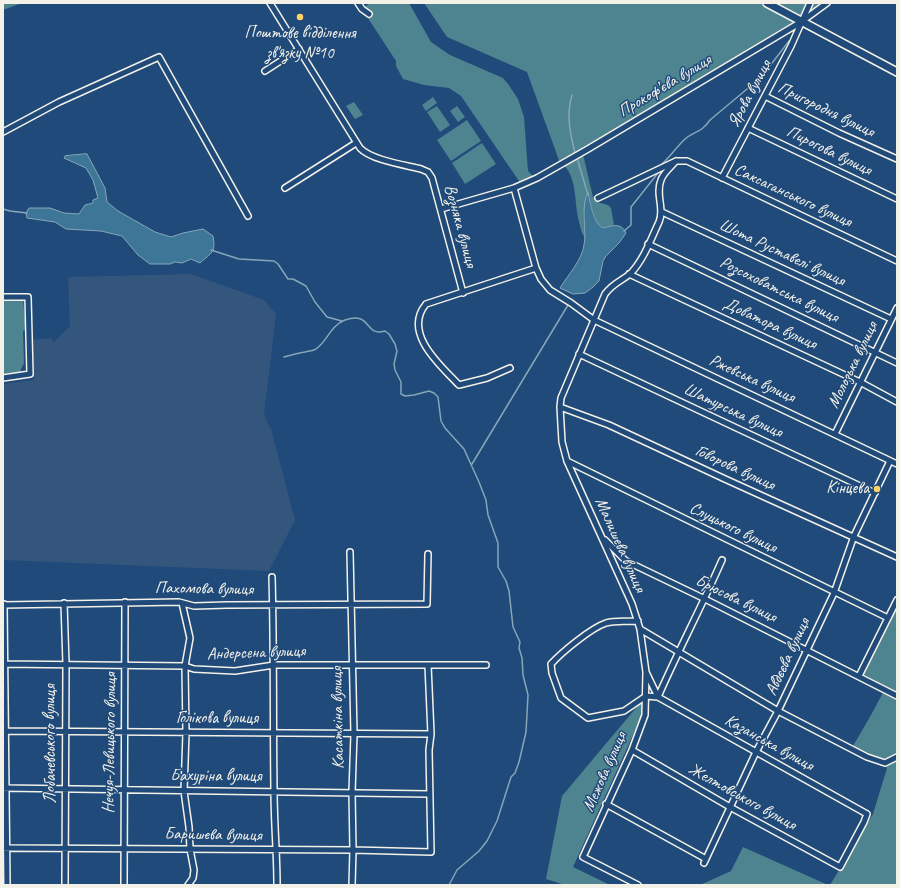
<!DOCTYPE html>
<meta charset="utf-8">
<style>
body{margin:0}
#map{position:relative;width:900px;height:888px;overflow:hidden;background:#1f4a7a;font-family:Caveat,sans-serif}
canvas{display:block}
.frame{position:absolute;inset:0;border:4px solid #f4f1e8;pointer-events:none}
</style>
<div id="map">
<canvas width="900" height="888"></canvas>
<div class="frame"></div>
</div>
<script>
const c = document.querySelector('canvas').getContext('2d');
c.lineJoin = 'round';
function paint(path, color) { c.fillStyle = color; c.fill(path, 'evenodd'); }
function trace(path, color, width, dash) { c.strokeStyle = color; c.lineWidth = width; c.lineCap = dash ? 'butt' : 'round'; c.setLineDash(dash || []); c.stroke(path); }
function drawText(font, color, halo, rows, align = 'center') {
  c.font = font + ' Caveat,sans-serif'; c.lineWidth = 3; c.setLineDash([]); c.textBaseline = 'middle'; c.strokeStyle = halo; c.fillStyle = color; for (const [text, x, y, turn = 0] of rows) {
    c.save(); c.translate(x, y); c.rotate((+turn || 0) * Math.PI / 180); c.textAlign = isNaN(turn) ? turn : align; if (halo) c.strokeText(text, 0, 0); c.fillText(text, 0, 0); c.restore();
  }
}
paint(new Path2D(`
 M191,274L264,300L276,314L264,414L266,420L271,429L295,520L269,571L3,560V384L34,380L31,340L51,338L54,342L70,326L68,277Z`), '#34567d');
paint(new Path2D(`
 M3,3H22L3,10Z
 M370,3H409L431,42L450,55L503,78L508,84L518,99L524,117L528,171L534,177L521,184L461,96L449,88L424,85L403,79L396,66V61L362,9Z
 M424,3H820L811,11L582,150L593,197L597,202L608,205L611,208L614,225L603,228C593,222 592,204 588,194C582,204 584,226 585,238L582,233C580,226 578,219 577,212C575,197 575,170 560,163L527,72L447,37Z
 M433,97L437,103L426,111L422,105Z
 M354,102L363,115L355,119L346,106Z
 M437,106L450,125L440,132L427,112Z
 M457,106L465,117L458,122L450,111Z
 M467,120L481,141L451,161L437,140Z
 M482,143L496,164L465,184L452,163Z
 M23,299L26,330L23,331L24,363L20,372L3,374V300Z
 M897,608V885H830L873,814L887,768L853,746L871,715L886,687L863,674Z
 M646,696L643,713L573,867L610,885H565L546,879L562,796Z
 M743,847L828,885H700L731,871Z`), '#4e8390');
const water = new Path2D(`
 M87,154L105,188L107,202L118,211L155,232L171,237L183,233L203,229L213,236C216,253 212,252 200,263L191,259L182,263L175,262L170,264H150L138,255L122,236L101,231L66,229L55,222L27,218L26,213L29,208H50L64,213L79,214L85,205L93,203V200L98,198L93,180L86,168L64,158L65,156Z
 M588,193C591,204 593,223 603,228C612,226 621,222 626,233L619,243L606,256L603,261L599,281L593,287L585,293L573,294L560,288C568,275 582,260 584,245C587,231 580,205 588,193Z`);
paint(water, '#3e7698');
trace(water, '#87a7b8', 1);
trace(new Path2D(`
 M572,95C566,115 570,133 575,153
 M578,161L588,195
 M661,165C669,158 675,149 683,141C692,131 701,134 710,120L753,84L769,67L789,41
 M3,209L10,211L27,213
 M624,231L631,225V207L658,173
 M211,250L239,259L274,261L278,264L288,279H293L306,286L315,302L327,317L342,321
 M284,357C291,355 298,353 305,352C308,351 312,351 314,350C326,345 329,326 345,320C373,311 363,337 385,331L389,334L395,344L397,351L394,364L395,370L401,382V394L405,396L414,395L429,391L434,393L438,397L441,421L445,428L464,449L479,482L486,500L488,515L498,543V567L506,581L509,591L513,627L520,642L519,648L522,658L523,675L528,695L526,732L519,762L515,773L511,777L497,821L487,841L479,851L457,870L449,885
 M472,464L568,305`), '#87a7b8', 1.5);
const minor = new Path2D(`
 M270,3L360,148C371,160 405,165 421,169L428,172L432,178L463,293
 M358,3L362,9L369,14
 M265,71L299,49
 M765,96L839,133L897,159
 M748,128L897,199
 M3,132L59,102L159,57L248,216
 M722,178L791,46L810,3
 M285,188L356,143
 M514,188L536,268L541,279L550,290L571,303L594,320L897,464
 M598,198L676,161H687L897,261
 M441,209L514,188L537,178L588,149L801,22L827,3
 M662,212L891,319
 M648,244L897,363
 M629,274L860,382L897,402
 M3,297H28L30,374L3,378
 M579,354L875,493
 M510,368L487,378L459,385C441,366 402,333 426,304L536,268
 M560,407L609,425L725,479L897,557
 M835,434L897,308
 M567,461L888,618
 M605,540L626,561L705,599L897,696
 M350,552L354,734L352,792L353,850L352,885
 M272,577C274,648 273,719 274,790C274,822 277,853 277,885
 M64,603L66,664L65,885
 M182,603L190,638L185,666L186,733L184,791L189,827L190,849L194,870L193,878L188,885
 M4,604L7,885
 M3,605L179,602L194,606L227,605L427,604L428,554
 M638,621C627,622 616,620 606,623C591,628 562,652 551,664L552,673L561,698L588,718L624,711L646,696
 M640,629L778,711L867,757L885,763L897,757
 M3,664L185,666L194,669L235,671L274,665H486
 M646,672L658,697
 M859,676L897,600
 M658,697C678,651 702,606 722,560
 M3,731L431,734
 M632,750L730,807L840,867L864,822L867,814L658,697L646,696
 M3,788L429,794
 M606,804L706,859
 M3,848L353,850L431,852L429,750L431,734L428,665
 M704,863L756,752L778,711L834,593L854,536L890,461
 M124,885L125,602
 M638,885L583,857L632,750L645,715L646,672L640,629L632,604L567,461L562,442L560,407L561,398L605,294C614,282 622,281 631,273C644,259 651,239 659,222C665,209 655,194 661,180C663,173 671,167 676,161`);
const secondary = new Path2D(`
 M767,3L897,72`);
trace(minor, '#f4f1e8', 8);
trace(secondary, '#f4f1e8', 10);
trace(minor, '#1f4a7a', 5);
trace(secondary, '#1f4a7a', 7);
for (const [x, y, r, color] of [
 [300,17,4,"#ffd166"],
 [877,489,4,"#ffd166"]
]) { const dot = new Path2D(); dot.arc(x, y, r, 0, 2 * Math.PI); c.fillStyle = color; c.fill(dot); trace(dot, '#1f4a7a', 1.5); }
drawText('17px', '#f4f1e8', '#1f4a7a', [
 ["Поштове відділення",300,34],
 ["зв'язку №10",300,54],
 ["Кінцева",869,489,"right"]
]);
drawText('17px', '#f4f1e8', '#1f4a7a', [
 ["Прокоф’єва вулиця",665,86,-31],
 ["Ярова вулиця",750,94,-62],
 ["Пригородня вулиця",826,110,26],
 ["Пирогова вулиця",829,151,26],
 ["Саксаганського вулиця",793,196,25],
 ["Возняка вулиця",460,226,75],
 ["Шота Руставелі вулиця",782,253,25],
 ["Розсоховатська вулиця",779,290,26],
 ["Доватора вулиця",770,324,25],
 ["Молозька вулиця",853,365,-64],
 ["Ржевська вулиця",752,379,25],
 ["Шатурська вулиця",733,411,25],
 ["Говорова вулиця",735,468,25],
 ["Слуцького вулиця",733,528,26],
 ["Малишева вулиця",620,545,66],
 ["Пахомова вулиця",204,589,1],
 ["Брюсова вулиця",736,599,26],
 ["Андерсена вулиця",256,653,-2],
 ["Авдєєва вулиця",788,657,-65],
 ["Касаткіна вулиця",338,718,-91],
 ["Голікова вулиця",217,719],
 ["Нечуя-Левицького вулиця",110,743,-89],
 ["Казанська вулиця",769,743,29],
 ["Лобачевського вулиця",51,744,-90],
 ["Межова вулиця",605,772,-66],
 ["Бахуріна вулиця",216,777],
 ["Желтовського вулиця",742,797,29],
 ["Баришева вулиця",213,835,1]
]);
</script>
